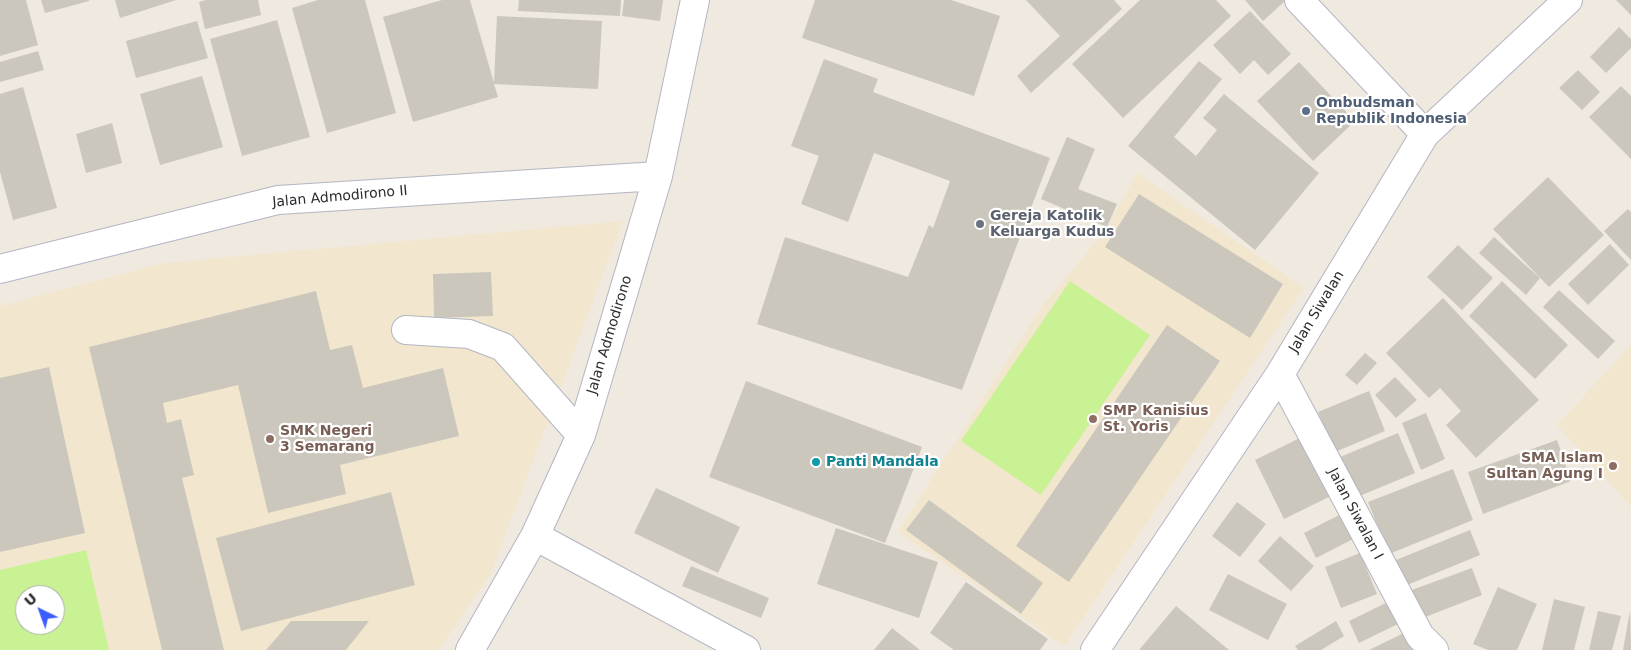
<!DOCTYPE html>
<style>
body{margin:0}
#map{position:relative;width:1631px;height:650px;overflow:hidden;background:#efe9df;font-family:"DejaVu Sans",sans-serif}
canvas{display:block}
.north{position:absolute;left:15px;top:585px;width:50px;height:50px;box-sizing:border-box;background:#fff;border:1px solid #ababab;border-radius:50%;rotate:318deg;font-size:14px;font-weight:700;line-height:20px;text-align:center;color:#2d2d2d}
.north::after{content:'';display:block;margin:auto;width:18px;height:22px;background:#3c5dff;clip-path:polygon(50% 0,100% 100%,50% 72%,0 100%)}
</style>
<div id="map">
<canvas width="1631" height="650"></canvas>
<div class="north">U</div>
</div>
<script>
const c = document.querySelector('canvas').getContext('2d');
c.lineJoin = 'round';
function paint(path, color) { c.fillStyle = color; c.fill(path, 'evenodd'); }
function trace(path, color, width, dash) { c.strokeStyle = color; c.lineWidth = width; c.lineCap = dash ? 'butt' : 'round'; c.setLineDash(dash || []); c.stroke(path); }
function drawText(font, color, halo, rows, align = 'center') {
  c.font = font + ' "DejaVu Sans",sans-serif'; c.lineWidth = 4.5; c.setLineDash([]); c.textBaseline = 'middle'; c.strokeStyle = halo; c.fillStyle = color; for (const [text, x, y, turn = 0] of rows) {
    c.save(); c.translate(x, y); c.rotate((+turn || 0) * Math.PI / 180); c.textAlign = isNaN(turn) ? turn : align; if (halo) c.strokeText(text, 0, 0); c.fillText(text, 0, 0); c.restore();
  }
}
paint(new Path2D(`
 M1137,173L1304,288L1064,646L898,532L1042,306L1105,231Z
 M623,221L491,573L439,650H0V306L164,263ZM25,595H55V625H25Z
 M1631,345V507L1557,425Z`), '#f2e7ce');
paint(new Path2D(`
 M1070,281L1150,335L1041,495L961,441Z
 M86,550L109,650H0V570ZM25,595H55V625H25Z`), '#c8f293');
paint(new Path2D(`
 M0,0H26L38,45L0,56Z
 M41,0H89V1L45,13Z
 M115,0H176L120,18Z
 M206,0H258L261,15L205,29L199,2Z
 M318,0H365L396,113L327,133L292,8Z
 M442,0H470L494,83L497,16L602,21L598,89L494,84L498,97L413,122L383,17Z
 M519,0H621L620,16L518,11Z
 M624,0H663L660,21L622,16Z
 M815,0H951L1000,16L974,96L802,38Z
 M1026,0H1114L1122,9L1031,93L1017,76L1060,36Z
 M1140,0H1216L1231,16L1123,118L1072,64Z
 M1245,0H1286L1263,21Z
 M1616,0H1631V15Z
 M1250,11L1291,54L1268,75L1254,60L1240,74L1213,45Z
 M277,20L310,137L242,156L210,39Z
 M197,21L208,58L136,78L126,41Z
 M1619,27L1631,39V48L1606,73L1590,57Z
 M38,51L44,70L0,82V62Z
 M824,59L878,79L873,92L1050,158L962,390L757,324L785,237L908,277L929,225L933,228L950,181L874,153L848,222L801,204L819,156L791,146Z
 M1199,61L1222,79L1174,137L1196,156L1217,130L1203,118L1224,94L1319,173L1255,250L1128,146Z
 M1299,62L1355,121L1313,161L1257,101Z
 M1578,70L1600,92L1582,110L1559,88Z
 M202,76L223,147L160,165L140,94Z
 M1621,86L1631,96V159L1589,117Z
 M23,87L57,208L13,220L0,172V94Z
 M112,123L122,163L86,173L76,134Z
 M1067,137L1095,149L1078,189L1117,204L1107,227L1041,199Z
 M1548,177L1604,235L1549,287L1493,229Z
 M1139,194L1283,284L1250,338L1105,247Z
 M1628,209L1631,212V260L1604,231Z
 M1494,237L1540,278L1526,295L1479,253Z
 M1610,244L1629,265L1588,305L1568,284Z
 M1458,245L1493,278L1462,310L1427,277Z
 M491,272L493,316L434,318L433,274Z
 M1502,281L1568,345L1535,379L1469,316Z
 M1559,290L1615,341L1598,359L1543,307Z
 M316,291L330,350L352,345L363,388L443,368L459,436L340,465L346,494L268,513L238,385L163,403L167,423L181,419L194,475L182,478L224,650H162L89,347Z
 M1443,298L1539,400L1476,458L1446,425L1461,411L1440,388L1429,398L1386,353Z
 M1167,325L1220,361L1069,582L1016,546Z
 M1365,353L1377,363L1357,385L1345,375Z
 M49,367L85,533L0,552V378Z
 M1395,377L1417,400L1396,418L1375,395Z
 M746,381L922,447L885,543L709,477Z
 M1369,391L1385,431L1335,452L1318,412Z
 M1426,413L1445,459L1421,470L1402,423Z
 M1398,433L1415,473L1357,497L1340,457Z
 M1308,434L1337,493L1284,519L1255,460Z
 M1557,440L1571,481L1483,514L1468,472Z
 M1453,469L1473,520L1389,554L1368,502Z
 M656,488L740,527L718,573L634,533Z
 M391,492L415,585L241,631L216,538Z
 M929,500L1043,583L1021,614L906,530Z
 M1237,502L1266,524L1240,557L1212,536Z
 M1347,511L1359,536L1316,558L1304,533Z
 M836,528L938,562L919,618L817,584Z
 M1470,530L1480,555L1407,585L1396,560Z
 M1280,536L1314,566L1291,591L1258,561Z
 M1360,553L1377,594L1341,608L1325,567Z
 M691,566L769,598L761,618L682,586Z
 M1472,568L1482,595L1420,619L1409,591Z
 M1228,574L1287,604L1268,640L1209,610Z
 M966,582L1048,639L1040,650H954L930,633Z
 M1498,587L1537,604L1517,650H1488L1473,644Z
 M1554,599L1585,607L1574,650H1542Z
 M1390,601L1400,623L1359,643L1349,621Z
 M1176,606L1229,650H1139Z
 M1598,611L1621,616L1612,650H1589Z
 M1630,611L1631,650H1623Z
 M291,621H369L346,650H266Z
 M1336,621L1344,636L1321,650H1298L1295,646Z
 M892,628L920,650H874Z
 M1406,632L1415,650H1369Z`), '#cbc7bd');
const minor = new Path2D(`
 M1299,0L1425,134
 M0,269L278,200L658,176
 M406,330L469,334L503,347L581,435
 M1280,374L1420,636L1434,650
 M535,536L746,650
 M470,650L535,536L581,435L658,176L695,0
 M1095,650L1280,374L1425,134L1568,0`);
trace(minor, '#b3b5c2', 30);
trace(minor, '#fff', 28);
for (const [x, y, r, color] of [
 [1306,111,5,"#5c6f8a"],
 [980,224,5,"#6b7280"],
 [1093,419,5,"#8d6e63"],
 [270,439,5,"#8d6e63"],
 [816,462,5,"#0f9aa8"],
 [1613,466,5,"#8d6e63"]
]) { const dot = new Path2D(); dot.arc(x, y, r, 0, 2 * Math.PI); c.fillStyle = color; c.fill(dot); trace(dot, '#fff', 2); }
drawText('bold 14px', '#4e5e75', '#fff', [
 ["Ombudsman",1316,103],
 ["Republik Indonesia",1316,119]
], 'left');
drawText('14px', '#2d2d2d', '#fff', [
 ["Jalan Admodirono II",340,197,-5],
 ["Jalan Siwalan",1317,312,-59],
 ["Jalan Admodirono",610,335,-73],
 ["Jalan Siwalan I",1355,514,62]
]);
drawText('bold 14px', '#5b616d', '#fff', [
 ["Gereja Katolik",990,216],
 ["Keluarga Kudus",990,232]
], 'left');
drawText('bold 14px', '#785e54', '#fff', [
 ["SMP Kanisius",1103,411],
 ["St. Yoris",1103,427],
 ["SMK Negeri",280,431],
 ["3 Semarang",280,447],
 ["SMA Islam",1603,458,"right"],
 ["Sultan Agung I",1603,474,"right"]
], 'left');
drawText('bold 14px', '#0d838f', '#fff', [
 ["Panti Mandala",826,462]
], 'left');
</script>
